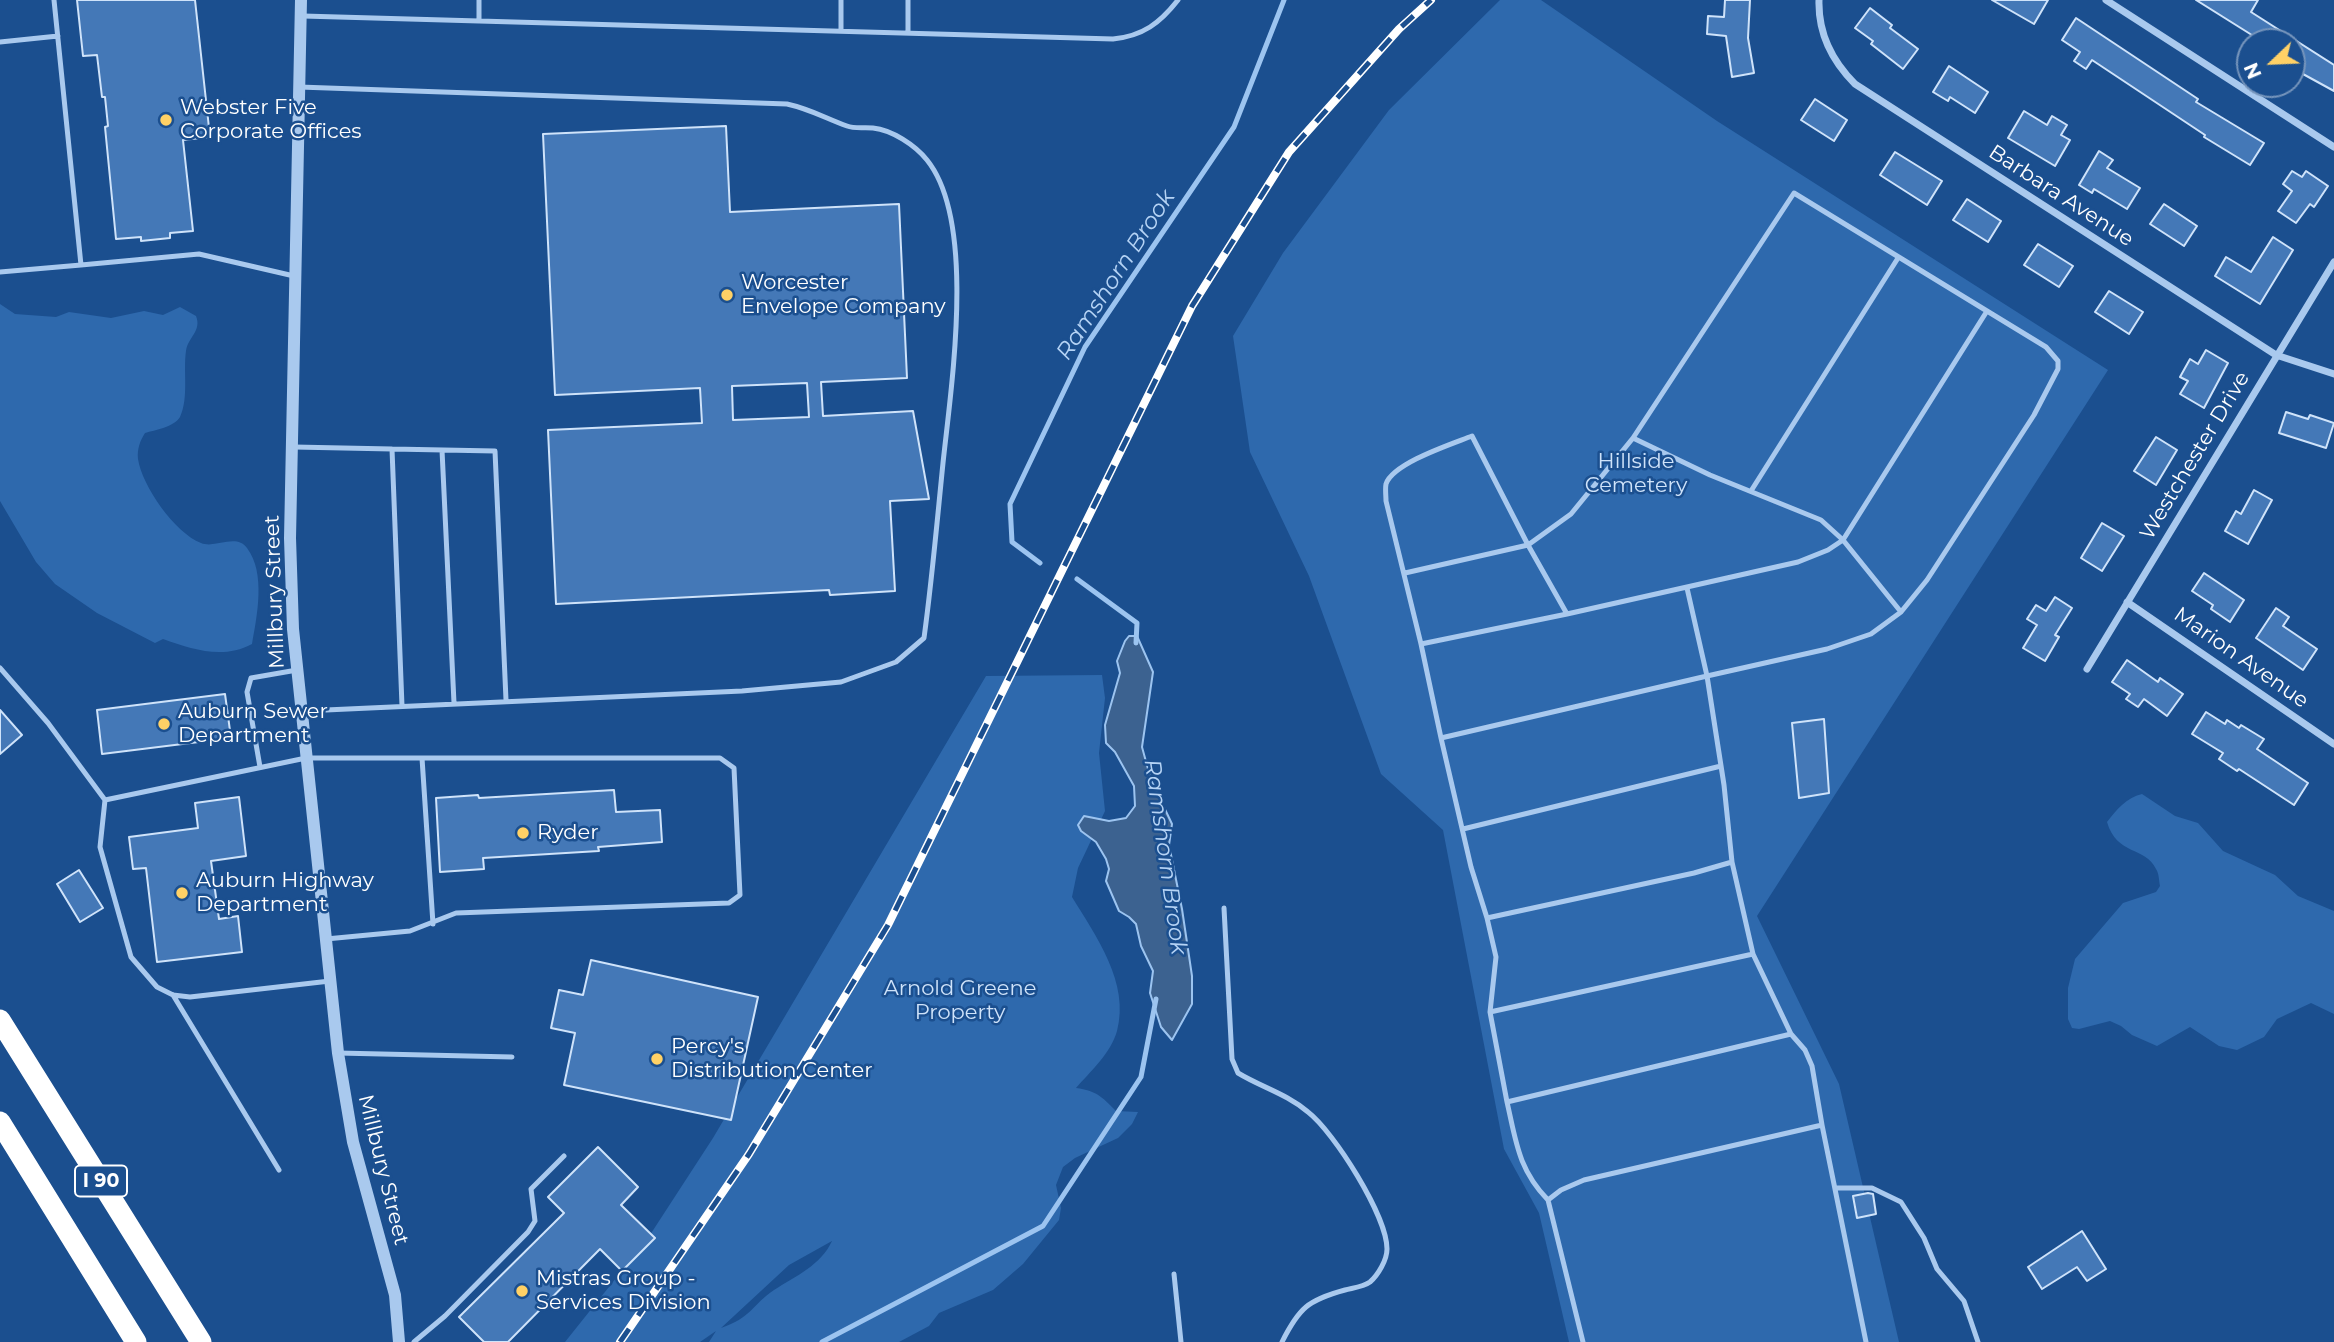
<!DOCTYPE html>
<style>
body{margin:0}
#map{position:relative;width:2334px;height:1342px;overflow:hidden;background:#1b4f8f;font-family:Montserrat,sans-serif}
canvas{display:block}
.north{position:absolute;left:2236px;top:28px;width:70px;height:70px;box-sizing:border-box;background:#1b4f8f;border:2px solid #7695bc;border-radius:50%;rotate:247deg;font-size:19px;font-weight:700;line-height:28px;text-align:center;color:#fff}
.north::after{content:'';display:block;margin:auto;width:24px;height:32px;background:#ffd166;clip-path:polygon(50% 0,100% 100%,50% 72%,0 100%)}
</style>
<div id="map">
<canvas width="2334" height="1342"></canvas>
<div class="north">N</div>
</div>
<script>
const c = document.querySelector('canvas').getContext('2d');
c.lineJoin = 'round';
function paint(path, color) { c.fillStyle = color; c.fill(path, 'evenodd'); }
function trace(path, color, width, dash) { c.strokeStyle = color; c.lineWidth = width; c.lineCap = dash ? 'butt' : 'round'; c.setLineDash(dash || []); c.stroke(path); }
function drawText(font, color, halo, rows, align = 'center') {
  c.font = font + ' Montserrat,sans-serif'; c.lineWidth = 5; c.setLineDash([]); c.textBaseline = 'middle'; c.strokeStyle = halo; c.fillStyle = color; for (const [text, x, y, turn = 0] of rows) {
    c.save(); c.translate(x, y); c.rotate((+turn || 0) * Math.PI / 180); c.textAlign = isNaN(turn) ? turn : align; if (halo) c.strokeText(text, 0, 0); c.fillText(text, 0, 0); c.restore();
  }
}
paint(new Path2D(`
 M1500,0H1541L1717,121L2108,370L1757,916L1839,1084L1899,1342H1569L1539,1213L1504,1149L1443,830L1381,774L1309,576L1250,452L1233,336L1283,253L1389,110Z
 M0,304L15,314L56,317L69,312L111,318L144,311L163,315L180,307L196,316C202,331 188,337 186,351C183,371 189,398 180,417C174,427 155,430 145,433C140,441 137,449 138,459C142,486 175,533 201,543C215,549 236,533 247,548C266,573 257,616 252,644C222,660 192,649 163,639L155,643L97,613L55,584L36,562L0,501Z
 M1102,675L1105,698L1099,753L1105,811L1078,868L1072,897C1096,936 1130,983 1117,1031C1111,1053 1090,1072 1076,1088C1097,1091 1101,1096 1116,1111L1138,1112L1132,1124L1118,1138L1075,1158L1063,1167L1056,1185L1061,1208L1059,1220L1023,1264L993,1290L939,1313L929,1326L899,1342H709L716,1331L700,1342H565L648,1238L713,1138L986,676ZM832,1241C821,1265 796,1276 774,1290C752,1305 751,1318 721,1328L789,1265Z
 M2142,794L2175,816L2198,823L2223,851L2275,875L2298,896L2334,911V1014L2311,1003L2277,1019L2264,1037L2237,1050L2219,1046L2190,1027L2157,1046L2132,1035L2121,1026L2110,1021L2079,1029L2072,1028L2068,1019V988L2075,959L2123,903L2156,892L2160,886C2159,881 2159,873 2156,869C2145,846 2117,856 2107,822C2117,809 2126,798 2142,794Z`), '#2e69ad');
const water = new Path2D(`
 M1129,636H1137L1153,672L1142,747L1151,780L1172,824L1169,845L1182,909L1192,976V1004L1172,1040L1161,1027L1150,993L1153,971L1141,946L1136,924L1129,917L1119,911L1106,881L1109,869L1106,859L1096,842L1081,831L1078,825L1084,816L1109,821L1126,818L1135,806L1134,786L1115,752L1106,743L1105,725L1120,673L1117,661L1125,641Z`);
paint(water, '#3c6290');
trace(water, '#9cc4f0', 2);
trace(new Path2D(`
 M1040,563L1012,542L1010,504L1085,347L1234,127L1284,0
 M1077,579L1137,623L1136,643
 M822,1342L1043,1226L1141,1077L1156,999`), '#9cc4f0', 5);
const building = new Path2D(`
 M77,0H195L210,137L183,140L193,231L170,233V238L141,241V237L116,239L105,127L108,126L105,97H102L97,55L83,56Z
 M1725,0H1750L1748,38L1754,73L1732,77L1726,36L1707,34L1708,16L1724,17Z
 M1992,0H2048L2034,24Z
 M2196,0H2258L2251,12L2334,65V91L2292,68V42H2263Z
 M1870,8L1892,25L1890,28L1918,49L1903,69L1871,44L1873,41L1855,28Z
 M2076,18L2198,99L2196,102L2264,143L2250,165L2204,137L2205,135L2092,60L2086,69L2074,61L2080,52L2062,40Z
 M1949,66L1988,92L1975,113L1950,97L1948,101L1933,92Z
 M1815,99L1847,120L1834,141L1801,120Z
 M2024,111L2047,125L2052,116L2067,125L2061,135L2070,140L2055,166L2008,138Z
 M726,126L730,212L899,204L907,378L821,382L823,416L913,411L929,499L890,501L895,591L830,595L829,590L556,604L548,430L702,423L700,388L555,395L543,134ZM807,383L809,417L733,420L732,386Z
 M2099,151L2113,160L2107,168L2140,188L2127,209L2094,189L2092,193L2079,185Z
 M1895,152L1942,181L1927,205L1880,175Z
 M2292,171L2302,177L2306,171L2328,186L2314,207L2310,204L2296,223L2278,211L2292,191L2283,184Z
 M1967,199L2001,221L1988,242L1953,220Z
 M2164,204L2197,226L2184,246L2150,224Z
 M2273,237L2293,250L2260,304L2215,276L2226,257L2251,272Z
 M2038,244L2073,266L2059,287L2024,265Z
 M2109,291L2143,312L2129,334L2095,312Z
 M2206,350L2228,363L2204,408L2180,394L2188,381L2180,377L2190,359L2198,364Z
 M2286,412L2308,419L2310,415L2334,423L2326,448L2279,433Z
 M2156,437L2177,450L2156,485L2134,471Z
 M2254,490L2272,500L2248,544L2225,531L2236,511L2241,514Z
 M2102,523L2124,536L2102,571L2081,558Z
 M2204,573L2244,600L2230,622L2211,609L2213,605L2192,591Z
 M2055,597L2072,608L2055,635L2059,637L2045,661L2023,648L2037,625L2027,619L2036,605L2046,611Z
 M2276,608L2289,617L2283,626L2317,649L2303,670L2256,638Z
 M2127,660L2158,682L2160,678L2183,694L2167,716L2144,699L2138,707L2126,699L2130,694L2112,682Z
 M225,694L231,738L102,754L97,710Z
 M0,710L22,735L0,754Z
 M2206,712L2225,724L2227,720L2239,728L2241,725L2264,739L2257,749L2308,783L2294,805L2239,769L2237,771L2219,759L2223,753L2192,734Z
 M1824,719L1829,793L1799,798L1792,723Z
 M614,790L616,812L660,810L662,842L598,847L599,851L483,858L484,869L440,872L436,798L478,795L479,798Z
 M239,797L246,856L211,861L219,919L238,916L242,952L157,962L146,868L133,869L129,837L198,828L195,803Z
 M79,870L103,908L80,922L57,884Z
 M591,960L758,997L731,1120L564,1085L575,1033L551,1028L559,990L583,995Z
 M598,1147L638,1187L621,1205L655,1238L622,1271L600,1249L508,1342H484L459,1317L564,1213L548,1197Z
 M1868,1193L1873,1194L1876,1214L1857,1218L1853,1196Z
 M2082,1231L2106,1269L2087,1281L2077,1267L2042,1289L2028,1267Z`);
paint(building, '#4478b7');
trace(building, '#cfe3fa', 2);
trace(new Path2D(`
 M54,0L81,265L199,254L294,276
 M303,16L1113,39C1143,36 1160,23 1178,0
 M479,21V0
 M841,31V0
 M908,33V0
 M0,42L58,36
 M299,87L787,104C810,109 825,118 847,126C855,129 864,127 873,128C892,130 915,145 927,160C977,222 951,387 943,463C937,522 932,580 924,638L896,662L841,682L742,691L304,711
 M0,272L81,265
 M294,447L392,449
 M442,450L454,703
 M1751,491L1898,258
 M1405,573L1528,545L1567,614L1421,644L1386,501C1386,496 1385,489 1386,484C1393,463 1452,444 1472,436L1528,545L1571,514L1633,438L1710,475L1821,520L1843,540L1987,311L1794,193L1633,438
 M1901,612L1927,580L2034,415L2058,369V361L2046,347L1987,311
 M1567,614L1798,562L1828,550L1843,540L1901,612L1871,634L1827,649L1707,676L1687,588
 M1421,644L1441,738L1707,676L1724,785L1732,862L1694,873L1487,918L1471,867L1441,738
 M0,668L48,723L105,800L100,847L131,957L157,987L173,995L190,997L330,981
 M402,706L392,449L495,451L506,700
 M422,758L433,924
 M260,767L247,692L251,678L297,670
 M105,800L306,758H720L734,768L740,895L729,903L456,913L410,931L326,939
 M1463,829L1721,766
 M1224,908L1232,1059L1238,1073C1261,1087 1287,1094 1308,1112C1334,1132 1387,1216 1387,1249C1387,1260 1378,1275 1370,1282C1363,1287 1352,1288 1345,1290C1308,1300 1299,1308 1282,1342
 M1487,918L1496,957L1490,1012L1753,954L1732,862
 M1753,954L1791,1034L1805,1050L1812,1066L1822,1125
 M173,995L279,1170
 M1490,1012L1507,1102L1791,1034
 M338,1053L512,1057
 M1507,1102C1516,1141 1518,1169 1548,1200
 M1835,1188H1872L1901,1202L1924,1238L1937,1269L1964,1301L1978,1342
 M1174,1274L1181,1342
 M414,1342L445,1316L528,1232L535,1221L531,1189L564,1156
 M1583,1342L1548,1200L1561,1190L1584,1180L1822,1125L1866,1342`), '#a9c9ee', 5);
trace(new Path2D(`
 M1819,0C1818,34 1832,61 1855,84L2276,355L2334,374
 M2106,0L2334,147
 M2127,602L2334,744
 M2087,669L2334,262`), '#a9c9ee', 7);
trace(new Path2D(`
 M301,0L290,538L293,629L338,1053L353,1142L395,1295L399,1342`), '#a9c9ee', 12);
trace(new Path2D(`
 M0,1020L201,1342
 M0,1122L136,1342`), '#fff', 21);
const rail = new Path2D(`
 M620,1342L749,1154L888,925L1192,306L1289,152L1399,29L1431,0`);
trace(rail, '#fff', 8);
trace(rail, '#1b4f8f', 5, [16]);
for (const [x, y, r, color] of [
 [166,120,7,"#ffd166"],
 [727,295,7,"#ffd166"],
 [164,724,7,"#ffd166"],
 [523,833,7,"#ffd166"],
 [182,893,7,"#ffd166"],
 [657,1059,7,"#ffd166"],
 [522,1291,7,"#ffd166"]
]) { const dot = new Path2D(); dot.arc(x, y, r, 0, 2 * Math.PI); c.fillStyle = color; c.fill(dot); trace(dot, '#1b4f8f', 2.5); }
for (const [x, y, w] of [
 [101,1181,52]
]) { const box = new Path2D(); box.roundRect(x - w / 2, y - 15.5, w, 31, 5); c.fillStyle = '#1b4f8f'; c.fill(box); trace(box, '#fff', 2); }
drawText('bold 19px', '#fff', null, [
 ["I 90",101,1181]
]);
drawText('21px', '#fff', '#1b4f8f', [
 ["Webster Five",180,108],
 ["Corporate Offices",180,132],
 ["Worcester",741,283],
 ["Envelope Company",741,307],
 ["Auburn Sewer",178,712],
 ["Department",178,736],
 ["Ryder",537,833],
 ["Auburn Highway",196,881],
 ["Department",196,905],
 ["Percy's",671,1047],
 ["Distribution Center",671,1071],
 ["Mistras Group -",536,1279],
 ["Services Division",536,1303]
], 'left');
drawText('21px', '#fff', '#1b4f8f', [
 ["Barbara Avenue",2061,196,33],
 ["Westchester Drive",2195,456,-59],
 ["Millbury Street",275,592,-92],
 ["Marion Avenue",2241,658,35],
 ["Millbury Street",383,1170,76]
]);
drawText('21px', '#cfe3fa', '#1b4f8f', [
 ["Hillside",1636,462],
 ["Cemetery",1636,486],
 ["Arnold Greene",960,989],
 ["Property",960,1013]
]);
drawText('italic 23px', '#b5d3f5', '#1b4f8f', [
 ["Ramshorn Brook",1116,275,-57],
 ["Ramshorn Brook",1165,857,82]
]);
</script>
